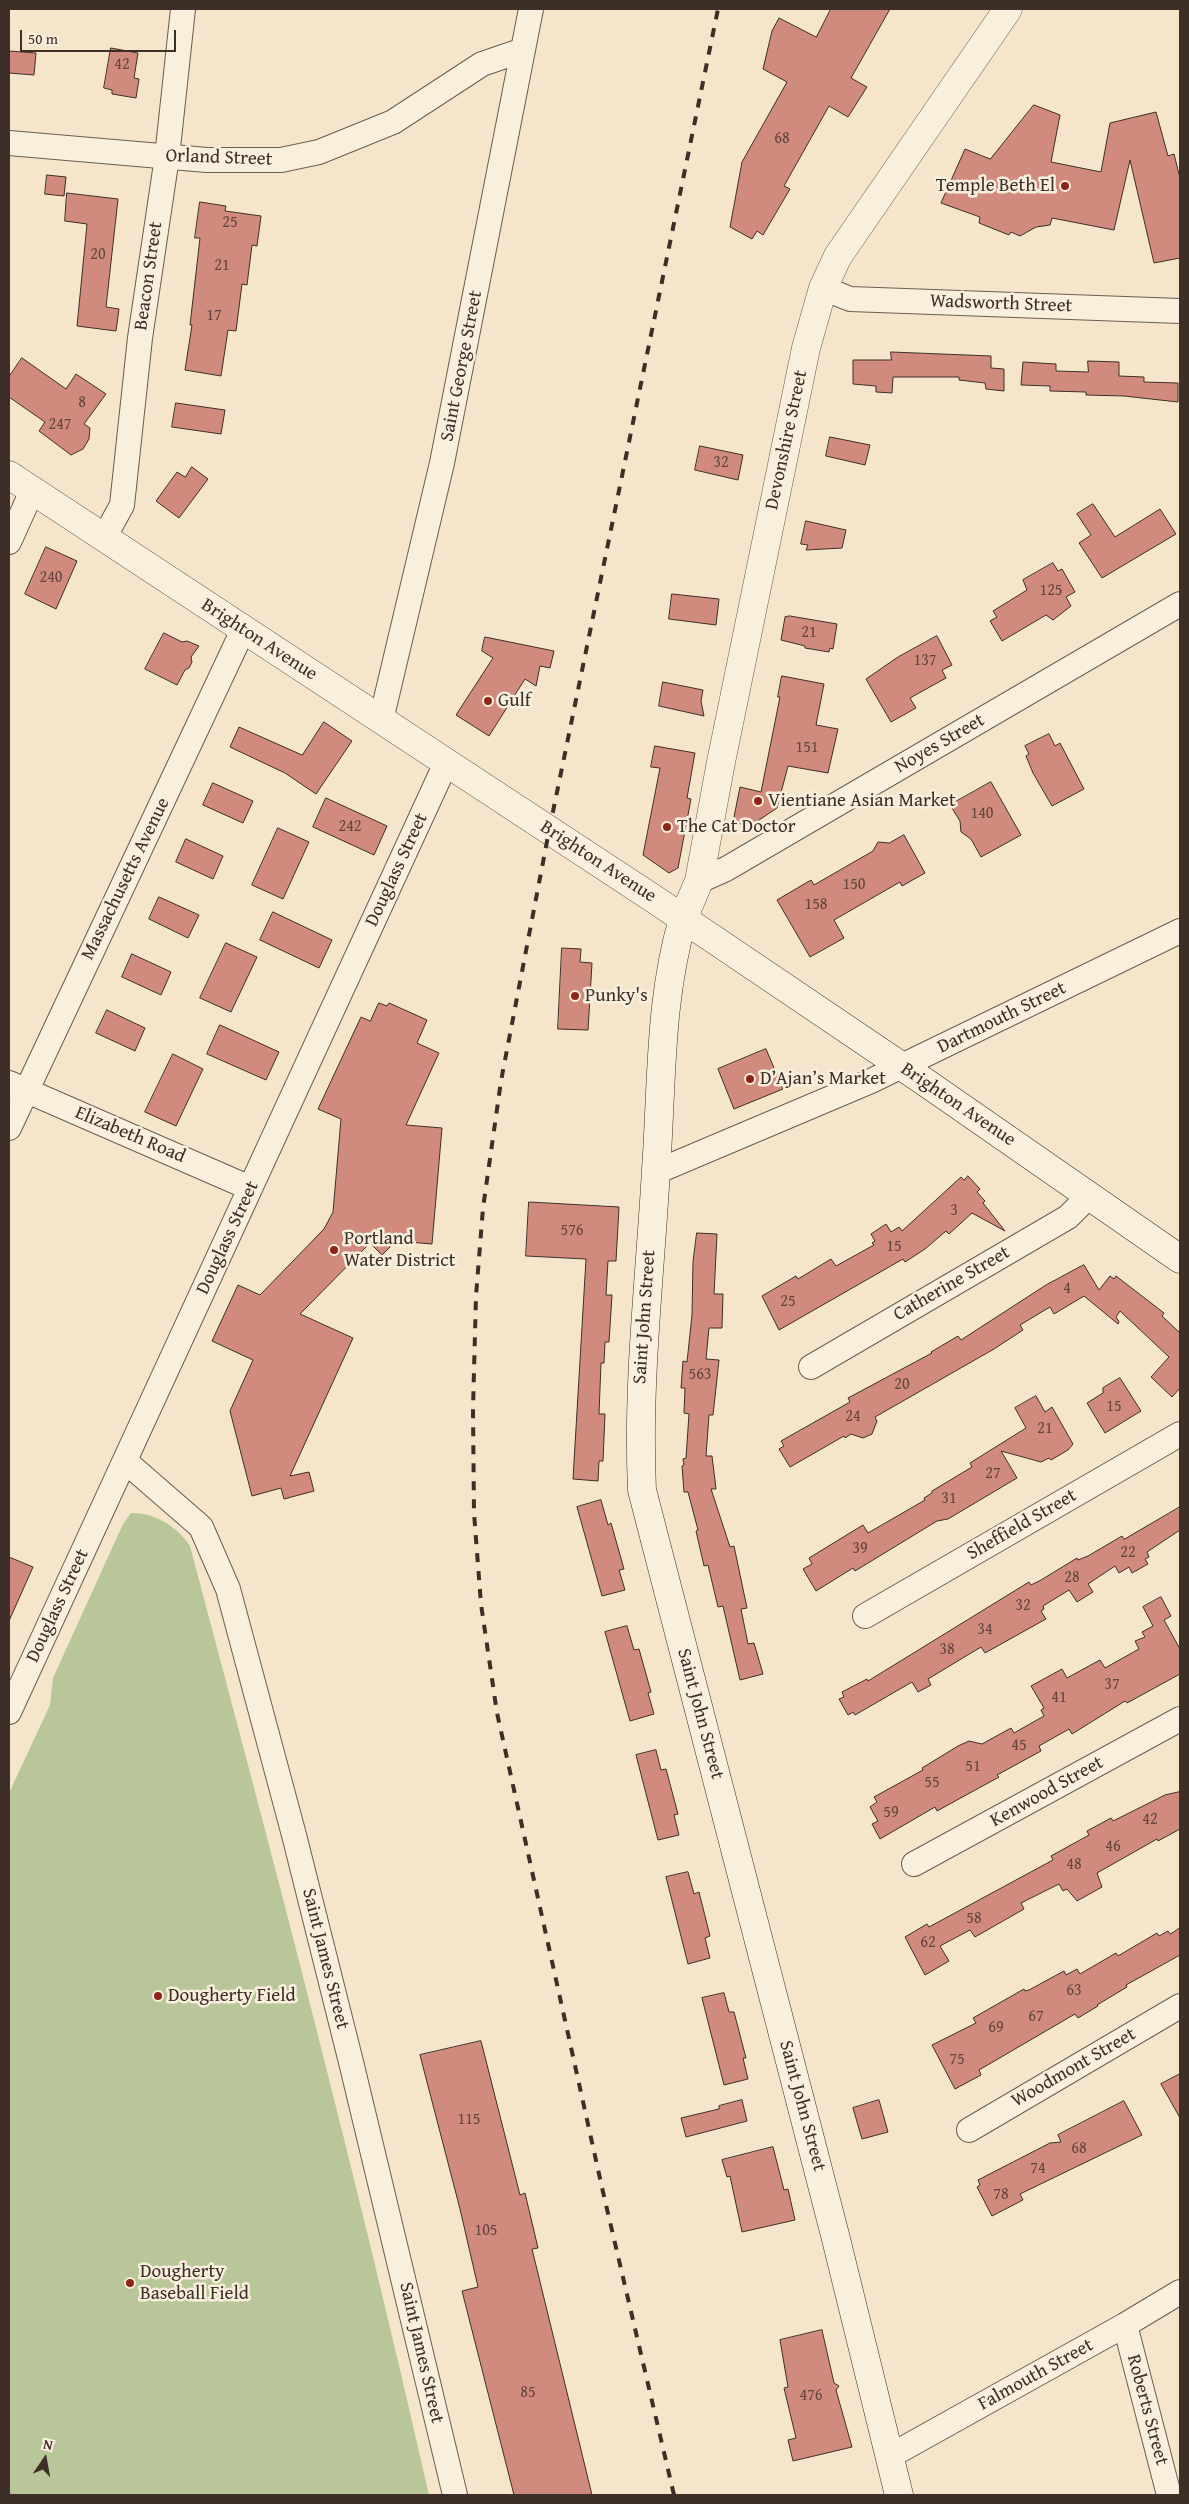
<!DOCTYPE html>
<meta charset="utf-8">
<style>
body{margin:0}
#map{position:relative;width:1189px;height:2504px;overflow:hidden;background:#f5e6cb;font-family:"Gentium Book Plus",serif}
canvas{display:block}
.frame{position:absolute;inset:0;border:10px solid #3e2e28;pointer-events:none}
.north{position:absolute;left:20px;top:2434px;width:50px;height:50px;-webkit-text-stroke:4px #f8efdd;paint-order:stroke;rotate:12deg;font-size:14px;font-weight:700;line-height:20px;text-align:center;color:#3e2e28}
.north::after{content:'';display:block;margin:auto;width:18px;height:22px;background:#3e2e28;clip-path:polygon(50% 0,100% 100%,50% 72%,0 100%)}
.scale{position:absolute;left:20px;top:30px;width:156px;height:22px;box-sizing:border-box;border:2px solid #3e2e28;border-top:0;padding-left:6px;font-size:15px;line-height:18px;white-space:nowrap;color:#3e2e28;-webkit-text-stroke:4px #f8efdd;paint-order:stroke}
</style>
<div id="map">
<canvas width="1189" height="2504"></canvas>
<div class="frame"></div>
<div class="north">N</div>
<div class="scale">50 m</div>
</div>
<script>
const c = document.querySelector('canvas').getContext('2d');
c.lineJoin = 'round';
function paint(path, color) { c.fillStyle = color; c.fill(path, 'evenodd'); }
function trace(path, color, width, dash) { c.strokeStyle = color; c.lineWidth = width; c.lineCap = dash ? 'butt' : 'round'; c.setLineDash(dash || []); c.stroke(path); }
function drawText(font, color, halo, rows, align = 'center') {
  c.font = font + ' "Gentium Book Plus",serif'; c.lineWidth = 5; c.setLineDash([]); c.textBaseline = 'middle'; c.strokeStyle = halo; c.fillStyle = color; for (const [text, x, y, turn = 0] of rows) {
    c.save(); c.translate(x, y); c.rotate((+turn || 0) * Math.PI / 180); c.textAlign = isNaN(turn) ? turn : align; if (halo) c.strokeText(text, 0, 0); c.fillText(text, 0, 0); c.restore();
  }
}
paint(new Path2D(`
 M131,1513C154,1512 178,1527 190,1546C274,1861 357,2177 429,2495H9V1793L50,1705L53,1678L123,1524Z`), '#b9c69a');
const building = new Path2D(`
 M831,9H890L851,78L867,87L848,117L829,106L784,186L790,189L763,235L757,231L752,239L730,227L742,162L787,82L763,69L772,31L779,18L816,37Z
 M111,48L138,53L134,78L139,79L136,98L112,94V90L104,88Z
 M9,51L36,53L34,75L9,73Z
 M1034,105L1060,115L1051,162L1101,172L1110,123L1156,112L1168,156L1174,154L1180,178V258L1154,263L1130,160L1114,230L1052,218L1050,225L1036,227L1020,236L1011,232L1009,235L979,223L980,217L941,203L965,149L990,159Z
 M47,175L66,177L64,196L45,194Z
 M67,193L118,199L106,307L119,309L116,331L77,326L87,224L65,221Z
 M200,202L226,206L225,211L261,216L257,246L252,245L247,285L242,284L236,331L228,330L221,376L185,370L192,325H190L200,238H195Z
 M891,352L991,356V368L1004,369V391L986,389L985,383L959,380V377H893L892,393L876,392V386L853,384V360H891Z
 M22,358L66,389L76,374L106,394L84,424L90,428L89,439L83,449L71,455L39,431L45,422L9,397V377Z
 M1088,361L1119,362V376L1144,377V382L1178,383V402L1124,396L1086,395V392L1050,391V386L1021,385L1023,362L1056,364V371L1088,372Z
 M176,403L225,410L221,434L172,427Z
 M830,437L870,445L865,465L826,456Z
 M700,446L743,455L738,480L695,470Z
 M192,467L208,479L179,518L156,501L177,472L185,477Z
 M1093,504L1115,537L1160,509L1176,534L1102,578L1079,543L1091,535L1077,514Z
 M806,521L846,530L842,548L806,550L808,545L801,544Z
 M46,547L77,561L56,609L25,594Z
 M1053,563L1058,571L1062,569L1075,592L1066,597L1071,606L1053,620L1046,615L1002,641L990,621L997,617L993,611L1027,590L1023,580Z
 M672,594L719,599L716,625L669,619Z
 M790,616L837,624L833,649L830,648L829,652L805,648V646L781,640L785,617Z
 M164,633L182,642L187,641L199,646L191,657L192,662L189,668L185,670L177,685L145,669Z
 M937,636L952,665L942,670L946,678L910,698L916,708L891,722L866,679L898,657Z
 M485,637L554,651L550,668L540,666L536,686L525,679L489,736L456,715L493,658L482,651Z
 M782,676L824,684L816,725L838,729L828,773L788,766L777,808L750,826L733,822L740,787L761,792L780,697H778Z
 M663,682L703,690L701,701L704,716L659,706Z
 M324,722L352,741L316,794L285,773L230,747L239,727L302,755Z
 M1049,734L1055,746L1060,743L1084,789L1052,806L1033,773L1026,756L1029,754L1025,746Z
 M655,746L695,753L687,798L691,799L678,868L669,873L643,855L660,768L651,767Z
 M991,782L1021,835L981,857L971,839L961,832L960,821L950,805Z
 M213,783L253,801L243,823L203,805Z
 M326,798L387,826L374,855L313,827Z
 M278,828L309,842L283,899L252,885Z
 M904,835L925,873L902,886L900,882L834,920L844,938L810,957L777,900L811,880L814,885L873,851L878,842L889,843Z
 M186,839L223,856L213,879L176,862Z
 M159,897L199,915L188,938L149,919Z
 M273,912L332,940L319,968L260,940Z
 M226,943L257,957L231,1012L200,998Z
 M562,948L581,949L580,962L592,963L588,1030L558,1029Z
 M132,954L171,972L161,995L122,977Z
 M379,1003L387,1006L389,1003L427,1020L417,1043L439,1053L406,1125L442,1128L432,1244L396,1241L382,1255L370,1243L300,1314L353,1338L290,1476L309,1472L314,1491L284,1499L281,1488L252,1496L230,1411L253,1360L212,1341L238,1285L260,1295L324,1229L333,1212L341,1119L318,1109L361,1017L370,1021Z
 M107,1010L145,1028L135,1051L96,1033Z
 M220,1025L279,1052L266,1080L207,1054Z
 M766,1049L783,1089L734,1109L718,1069Z
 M173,1054L203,1069L176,1126L145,1112Z
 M968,1176L980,1189L977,1192L985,1201L983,1203L1005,1231L972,1213L949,1234L946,1231L925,1249L905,1262L903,1259L779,1330L762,1296L796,1276L798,1279L831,1259L836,1266L874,1245L872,1243L875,1241L871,1234L886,1224L891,1232L899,1227L902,1231L961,1177L964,1180Z
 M529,1202L619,1207L616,1261H608L606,1295H612L609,1342H605L604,1363H601L599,1414H605L603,1461H599L598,1481L573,1479L586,1259L526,1256Z
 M697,1233L717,1234L714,1294H723L722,1328H709L706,1359L719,1360L713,1415H709L706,1456H712L716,1489H711L730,1547L734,1546L747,1608L741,1609L748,1644L754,1643L763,1674L740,1680L723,1606L718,1607L708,1565L704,1566L696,1531L698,1530L688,1492H684L682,1466L684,1465L683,1459L686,1458L689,1414L684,1413L685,1388H681L683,1361L687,1362L692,1315L693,1262Z
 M1084,1265L1099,1290L1110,1276L1114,1279L1116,1276L1164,1313L1162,1316L1180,1333V1388L1172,1397L1151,1377L1169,1357L1120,1311L1116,1317L1119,1322L1118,1324L1084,1296L1054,1314L1050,1307L1020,1325L1023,1330L994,1349L875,1417L877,1421L872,1434L863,1438L851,1434L845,1438L844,1436L790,1467L779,1449L784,1446L781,1441L850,1402L848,1398L932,1353L931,1352L958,1336L961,1340L1046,1285Z
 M1120,1378L1141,1411L1105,1433L1087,1403L1103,1393V1388Z
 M1036,1396L1045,1412L1052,1407L1073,1444L1068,1450L1051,1460L1049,1458L1041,1462L1001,1451L1017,1478L948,1519L937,1521L855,1571L853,1568L816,1591L803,1569L812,1564L809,1558L863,1525L868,1533L925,1500L924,1498L932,1493V1491L972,1467L970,1463L1026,1428L1015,1408Z
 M601,1500L608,1525L611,1523L624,1569L619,1570L625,1590L602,1596L577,1507Z
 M1180,1507V1530L1147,1552L1149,1557L1145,1559L1148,1564L1132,1573L1129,1567L1119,1573L1115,1566L1088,1584L1093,1592L1077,1602L1069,1590L1043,1606L1044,1609L1041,1611L1046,1619L985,1653L981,1647L928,1679L931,1685L918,1692L912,1682L855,1715L853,1712L848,1715L839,1699L844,1697L842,1692L867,1679L868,1681L1029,1582L1031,1585L1041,1580L1077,1558L1078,1560L1088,1556L1122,1536L1124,1539Z
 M9,1557L33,1567L9,1621Z
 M1161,1597L1171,1616L1164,1620L1180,1649V1674L1127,1703L1125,1701L1072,1734L1069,1729L1039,1746L1041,1751L997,1775L999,1777L937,1811L935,1807L880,1839L872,1824L878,1821L870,1807L877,1802L874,1797L923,1770L922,1768L958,1746L969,1741L982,1744L1011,1728L1014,1733L1044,1716L1041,1710L1044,1708L1031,1686L1062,1669L1067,1678L1100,1660L1105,1668L1139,1649L1135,1641L1145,1637L1142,1632L1153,1626L1143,1607Z
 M627,1626L634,1650L639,1649L651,1692L648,1693L654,1714L630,1721L605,1632Z
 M656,1750L661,1770L666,1769L678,1814L674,1815L679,1835L658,1840L636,1755Z
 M1180,1792V1829L1158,1841L1157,1839L1097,1873L1102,1887L1077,1901L1067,1889L1063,1891L1059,1884L1021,1903L1024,1909L975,1937L970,1930L940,1946L949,1961L925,1975L905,1937L927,1924L929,1927L1053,1860L1051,1856L1089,1835L1087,1831L1111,1818L1113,1821L1165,1795Z
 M688,1872L694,1894L699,1892L710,1936L705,1938L710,1958L688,1964L666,1877Z
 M1180,1928V1955L1126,1985L1127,1987L1097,2005L1098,2006L1078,2018L1075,2014L979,2070L981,2075L955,2089L932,2045L976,2023L973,2018L1024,1989L1025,1991L1029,1990L1064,1971L1066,1975L1077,1969L1080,1974L1116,1953L1118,1956L1157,1933L1159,1936L1168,1931L1170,1934Z
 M724,1993L729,2012H734L746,2058H743L748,2079L724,2085L702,1998Z
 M481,2041L520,2195L525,2193L538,2248L532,2249L592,2495H514L462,2291L478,2287L460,2209L420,2055Z
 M1180,2074V2118L1161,2084Z
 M742,2100L747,2121L686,2137L681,2118L719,2109V2106Z
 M879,2100L888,2132L862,2139L853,2108Z
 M1124,2101L1142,2135L1020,2194L1023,2200L992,2216L977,2187L980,2185L978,2180L1050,2143L1061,2142L1058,2135Z
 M773,2147L784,2190L788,2189L795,2220L742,2232L730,2176L727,2177L722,2160Z
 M822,2330L834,2383L839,2386L836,2390L852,2447L793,2461L788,2440L796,2438L784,2388L788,2387L780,2340Z`);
paint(building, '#d08b7e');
trace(building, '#3e2e28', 1);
const minor = new Path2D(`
 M9,143L207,160H281L319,152L393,122L482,64L523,50
 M823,288L850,299L1180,311
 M104,538L122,505L140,338L167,157L183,9
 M9,542L32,491
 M381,720L442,463L531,9
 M699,881L726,869L1180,604
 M9,1083L250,1188
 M9,1128L243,630
 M656,1172L871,1081L1180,931
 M811,1367L1068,1217L1089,1196
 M125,1461L201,1527L228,1589L294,1835L351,2062L455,2495
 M865,1616L1180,1434
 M9,1712L446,763
 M914,1864L1180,1719
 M969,2130L1180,2006
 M1125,2325L1169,2495
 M890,2456L1125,2325L1180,2292`);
const tertiary = new Path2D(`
 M683,919L699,881L721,762L806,348L823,288L838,256L1008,9`);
const secondary = new Path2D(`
 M9,475L657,901L925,1082L1180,1259
 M683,919C659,1000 662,1086 656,1170C650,1277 637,1383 642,1490L835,2235L899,2495`);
trace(minor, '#6c5c51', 26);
trace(tertiary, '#6c5c51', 29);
trace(secondary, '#3e2e28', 29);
trace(minor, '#f8efdd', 24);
trace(tertiary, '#f8efdd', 28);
trace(secondary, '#f8efdd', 28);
trace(new Path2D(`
 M674,2495L603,2192L497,1713L481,1604L474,1513L473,1409L476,1296L483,1208L501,1081L549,831L718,9`), '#3e2e28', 4, [9, 9]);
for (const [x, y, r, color] of [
 [1065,186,5,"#8f2418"],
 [488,701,5,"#8f2418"],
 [758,801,5,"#8f2418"],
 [667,827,5,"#8f2418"],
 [575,996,5,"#8f2418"],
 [750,1079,5,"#8f2418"],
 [334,1250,5,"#8f2418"],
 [158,1996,5,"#8f2418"],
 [130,2283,5,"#8f2418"]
]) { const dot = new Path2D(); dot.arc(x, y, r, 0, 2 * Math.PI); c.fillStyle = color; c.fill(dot); trace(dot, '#f8efdd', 2); }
drawText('16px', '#62453e', null, [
 ["42",122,65],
 ["68",782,139],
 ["25",230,223],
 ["20",98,255],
 ["21",222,266],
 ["17",214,316],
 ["8",82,403],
 ["247",60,425],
 ["32",721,463],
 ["240",51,578],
 ["125",1051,591],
 ["21",809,633],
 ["137",925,661],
 ["151",807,748],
 ["140",982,814],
 ["242",350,827],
 ["150",854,885],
 ["158",816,905],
 ["3",954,1211],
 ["576",572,1231],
 ["15",894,1247],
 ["4",1067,1289],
 ["25",788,1302],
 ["563",700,1375],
 ["20",902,1385],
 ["15",1114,1407],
 ["24",853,1417],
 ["21",1045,1429],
 ["27",993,1474],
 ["31",949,1499],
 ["39",860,1549],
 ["22",1128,1553],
 ["28",1072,1578],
 ["32",1023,1606],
 ["34",985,1630],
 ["38",947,1650],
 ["37",1112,1685],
 ["41",1059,1698],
 ["45",1019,1746],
 ["51",973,1767],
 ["55",932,1783],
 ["59",891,1813],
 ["42",1150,1820],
 ["46",1113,1847],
 ["48",1074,1865],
 ["58",974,1919],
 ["62",928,1943],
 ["63",1074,1991],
 ["67",1036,2017],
 ["69",996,2028],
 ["75",957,2060],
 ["115",469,2120],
 ["68",1079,2149],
 ["74",1038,2169],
 ["78",1001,2195],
 ["105",486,2231],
 ["85",528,2393],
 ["476",811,2396]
]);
drawText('19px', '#3e2e28', '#f8efdd', [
 ["Orland Street",219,158,2],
 ["Beacon Street",149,276,-82],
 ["Wadsworth Street",1001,304,2],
 ["Saint George Street",462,366,-79],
 ["Devonshire Street",787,440,-78],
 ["Brighton Avenue",259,640,33],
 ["Noyes Street",940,744,-30],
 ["Brighton Avenue",598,862,33],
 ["Douglass Street",397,870,-65],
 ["Massachusetts Avenue",126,879,-64],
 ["Dartmouth Street",1002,1018,-26],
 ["Brighton Avenue",958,1105,34],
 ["Elizabeth Road",130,1135,23],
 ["Douglass Street",228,1238,-65],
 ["Catherine Street",952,1284,-30],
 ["Saint John Street",645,1317,-86],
 ["Sheffield Street",1022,1525,-30],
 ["Douglass Street",58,1606,-65],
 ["Saint John Street",700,1714,75],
 ["Kenwood Street",1047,1792,-29],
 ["Saint James Street",325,1959,76],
 ["Woodmont Street",1074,2068,-30],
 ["Saint John Street",802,2106,75],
 ["Saint James Street",421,2353,77],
 ["Falmouth Street",1036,2375,-29],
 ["Roberts Street",1147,2410,75]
]);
drawText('19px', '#3e2e28', '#f8efdd', [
 ["Temple Beth El",1055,186,"right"],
 ["Gulf",498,701],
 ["Vientiane Asian Market",768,801],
 ["The Cat Doctor",677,827],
 ["Punky's",585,996],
 ["D’Ajan’s Market",760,1079],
 ["Portland",344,1239],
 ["Water District",344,1261],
 ["Dougherty Field",168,1996],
 ["Dougherty",140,2272],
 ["Baseball Field",140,2294]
], 'left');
</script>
